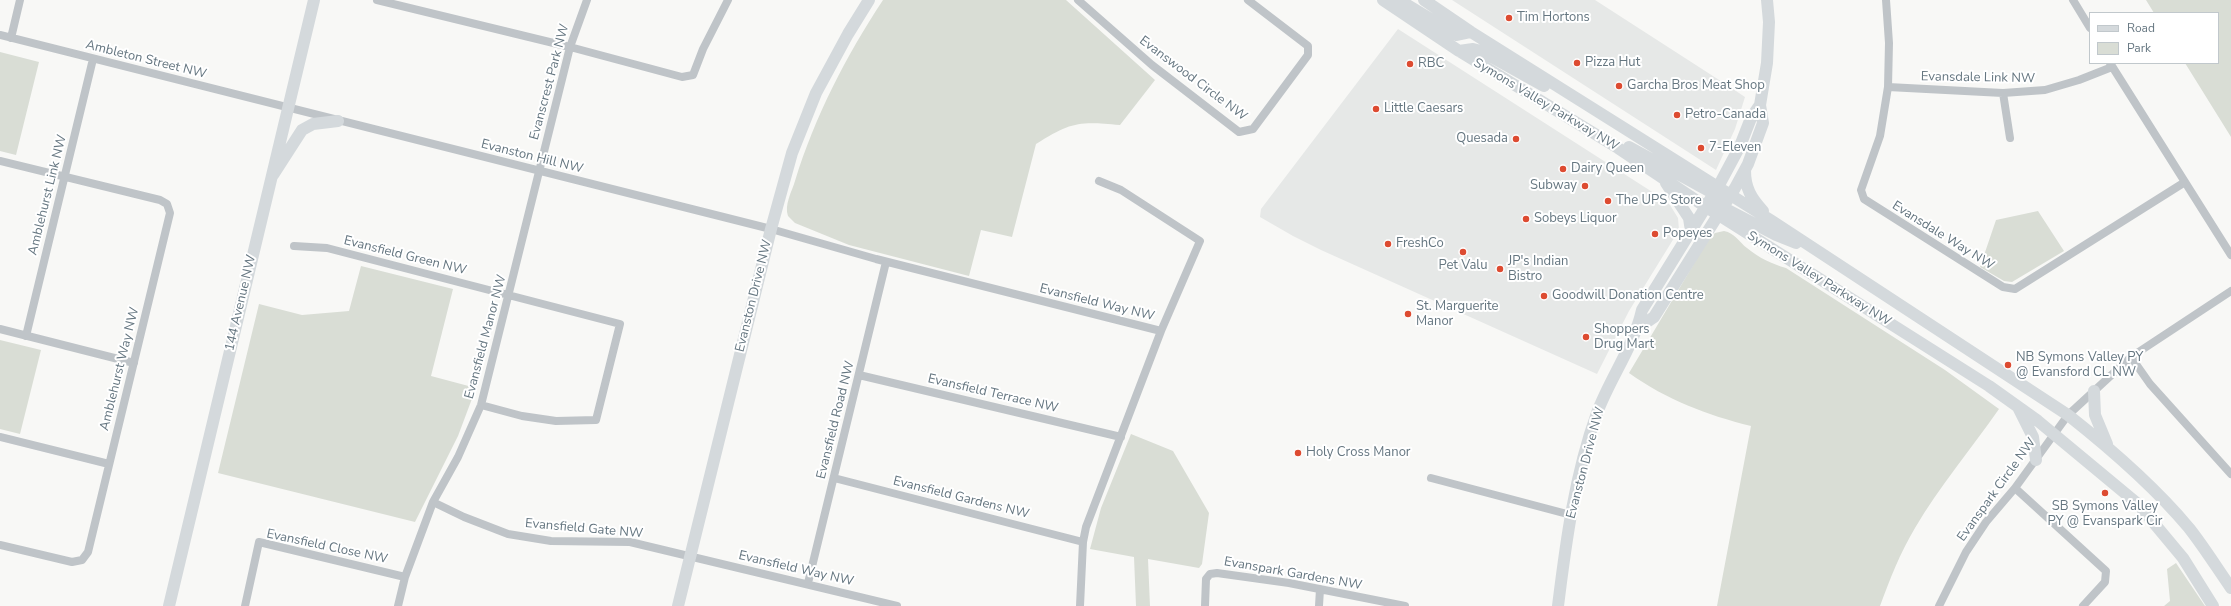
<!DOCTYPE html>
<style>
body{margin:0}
#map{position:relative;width:2231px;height:606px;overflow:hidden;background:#f8f8f6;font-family:"Nunito Sans",sans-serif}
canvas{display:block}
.legend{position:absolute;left:2089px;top:12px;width:130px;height:52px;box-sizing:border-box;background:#fff;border:1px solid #c1c8cc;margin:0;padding:5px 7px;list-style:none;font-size:12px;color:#657680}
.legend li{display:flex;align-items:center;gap:8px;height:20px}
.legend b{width:20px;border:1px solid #c1c8cc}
</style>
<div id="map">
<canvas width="2231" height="606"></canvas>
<ul class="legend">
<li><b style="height:5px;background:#d4d9dc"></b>Road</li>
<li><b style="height:11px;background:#d9ddd5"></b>Park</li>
</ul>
</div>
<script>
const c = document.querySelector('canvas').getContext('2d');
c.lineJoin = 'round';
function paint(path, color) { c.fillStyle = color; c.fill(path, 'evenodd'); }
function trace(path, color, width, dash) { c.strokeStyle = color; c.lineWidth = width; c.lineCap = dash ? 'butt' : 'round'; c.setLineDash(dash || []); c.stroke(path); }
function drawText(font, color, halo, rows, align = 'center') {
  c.font = font + ' "Nunito Sans",sans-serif'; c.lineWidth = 4; c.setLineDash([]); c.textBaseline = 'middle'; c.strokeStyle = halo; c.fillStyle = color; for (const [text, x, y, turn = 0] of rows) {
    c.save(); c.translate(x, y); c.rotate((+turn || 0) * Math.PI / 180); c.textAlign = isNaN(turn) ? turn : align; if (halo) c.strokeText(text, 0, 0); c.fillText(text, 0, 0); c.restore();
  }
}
paint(new Path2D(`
 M1452,0H1595L1730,87L1745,97L1735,129L1716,170Z
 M1398,29L1657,195L1670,205L1678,218L1679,230L1629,311L1597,374L1321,250L1293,236L1260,217L1261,209Z`), '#e6e8e7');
paint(new Path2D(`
 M883,0H1066L1155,80L1120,125C1078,121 1071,122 1036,144L1012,237L981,230L969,276L849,245L795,223L788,216C784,205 792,191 795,181C815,116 846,56 883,0Z
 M2146,0H2231V137L2185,63H2218V13H2154Z
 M0,52L39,62L16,155L0,151Z
 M2038,211L2064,251L2012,282L2004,281L1980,267L1996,220Z
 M1724,231C1735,233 1739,242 1747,248C1759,258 1772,264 1786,268L1945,370L1999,409C1971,449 1939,487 1915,528C1900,553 1890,579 1880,606H1717L1751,426C1707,415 1667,400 1629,373L1708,240L1715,233Z
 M361,266L453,289L431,376L476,388L458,436L415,522L218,473L259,304L302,315L349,311Z
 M0,340L41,350L20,434L0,429Z
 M1131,434L1173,451L1209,513L1202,564L1199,568L1148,559L1150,606H1136L1134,557L1090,549L1101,508Z
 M2176,563L2205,606H2164L2170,601L2167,569Z`), '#d9ddd5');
trace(new Path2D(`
 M377,0L570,47L682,77L693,75L703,49L728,0
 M1078,0L1152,65L1239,132L1253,129L1308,55V46L1248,0
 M1886,0L1889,43L1888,87L1880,136L1861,190L1864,199L2003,287L2015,289L2185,182
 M2073,0L2090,28
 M0,35L771,229L876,259L1161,331L1086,527L1083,542L1080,606
 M11,38L20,0
 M2110,63L2231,255
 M1888,87L2003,93L2045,90L2079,80L2112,67
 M2003,93L2010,138
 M0,161L160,200L167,204L170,213L88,552L82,560L72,562L0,545
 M1099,181L1121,190L1200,241L1161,331
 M294,246L327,248L620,324L596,420L556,421L522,416L481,405
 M0,329L134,363
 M26,336L93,59
 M2131,357L2150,384L2231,474
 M859,375L1121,437
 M0,437L109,464
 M834,478L1083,542
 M1431,478L1571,515
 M2015,488L2106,571L2105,582L2083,606
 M433,502L464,517L508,534L551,541L630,542L897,606
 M808,583L886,262
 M245,606L259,542L405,577
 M398,606L405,577L433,502L458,457L481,405L570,47L587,0
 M1205,606L1206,579L1210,574L1217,573L1289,583L1405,606
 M1319,606L1320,589
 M1939,606L1966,552L1986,522L2015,488L2068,415L2131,357L2231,291`), '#bfc4c8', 8);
trace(new Path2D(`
 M1383,0L1459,51L1618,148L1706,207L1989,386L2038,421L2138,504L2183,558L2213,606
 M1399,0L1457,35L1471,32
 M1424,0L1471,32L1772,221L2068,415C2111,449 2154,486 2189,528C2204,547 2217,568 2231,588
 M1459,51L1473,49L1481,51L1544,86
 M1629,147L1720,197
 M1745,170C1745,188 1751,198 1763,211
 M273,175L302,130L313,124L338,121
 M1666,183L1689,218L1691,231
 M1715,205L1722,207L1776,235L1796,243
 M1638,328L1654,317L1735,188L1748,164L1763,123L1760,105L1767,63L1769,22L1767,0
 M2094,391L2095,415L2107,444
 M2018,407L2033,437L2036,460
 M169,606L314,0
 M678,606L771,229L792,153L816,93L848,34L869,0
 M1558,606C1566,541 1575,474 1597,413C1610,378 1634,346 1642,310L1718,187L1740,146L1751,118L1760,105`), '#d4d9dc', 12);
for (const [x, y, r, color] of [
 [1509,18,4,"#dd4b31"],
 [1577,63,4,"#dd4b31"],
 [1410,64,4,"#dd4b31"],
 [1619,86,4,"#dd4b31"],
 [1376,109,4,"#dd4b31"],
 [1677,115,4,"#dd4b31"],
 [1516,139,4,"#dd4b31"],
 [1701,148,4,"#dd4b31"],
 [1563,169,4,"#dd4b31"],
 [1585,186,4,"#dd4b31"],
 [1608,201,4,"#dd4b31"],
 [1526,219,4,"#dd4b31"],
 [1655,234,4,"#dd4b31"],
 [1388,244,4,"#dd4b31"],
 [1463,252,4,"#dd4b31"],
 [1500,269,4,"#dd4b31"],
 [1544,296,4,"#dd4b31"],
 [1408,314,4,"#dd4b31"],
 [1586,337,4,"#dd4b31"],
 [2008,365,4,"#dd4b31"],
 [1298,453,4,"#dd4b31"],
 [2105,493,4,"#dd4b31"]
]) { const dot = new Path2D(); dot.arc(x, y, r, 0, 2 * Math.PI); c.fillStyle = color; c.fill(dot); trace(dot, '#fff', 1.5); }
drawText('13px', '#657680', '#fff', [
 ["Tim Hortons",1517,18],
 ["Pizza Hut",1585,63],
 ["RBC",1418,64],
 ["Garcha Bros Meat Shop",1627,86],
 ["Little Caesars",1384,109],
 ["Petro-Canada",1685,115],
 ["Quesada",1508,139,"right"],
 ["7-Eleven",1709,148],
 ["Dairy Queen",1571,169],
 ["Subway",1577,186,"right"],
 ["The UPS Store",1616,201],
 ["Sobeys Liquor",1534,219],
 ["Popeyes",1663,234],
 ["FreshCo",1396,244],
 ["JP's Indian",1508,262],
 ["Bistro",1508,277],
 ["Pet Valu",1463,266,"center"],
 ["Goodwill Donation Centre",1552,296],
 ["St. Marguerite",1416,307],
 ["Manor",1416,322],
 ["Shoppers",1594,330],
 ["Drug Mart",1594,345],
 ["NB Symons Valley PY",2016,358],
 ["@ Evansford CL NW",2016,373],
 ["Holy Cross Manor",1306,453],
 ["SB Symons Valley",2105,507,"center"],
 ["PY @ Evanspark Cir",2105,522,"center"]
], 'left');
drawText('13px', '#657680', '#fff', [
 ["Ambleton Street NW",146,60,14],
 ["Evansdale Link NW",1978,78,1],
 ["Evanswood Circle NW",1193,79,37],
 ["Evanscrest Park NW",550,82,-75],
 ["Symons Valley Parkway NW",1546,105,31],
 ["Evanston Hill NW",532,157,14],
 ["Amblehurst Link NW",48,195,-76],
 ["Evansdale Way NW",1943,236,32],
 ["Evansfield Green NW",405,256,14],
 ["Symons Valley Parkway NW",1819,279,32],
 ["Evanston Drive NW",754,296,-76],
 ["144 Avenue NW",241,303,-77],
 ["Evansfield Way NW",1097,303,14],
 ["Evansfield Manor NW",486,337,-75],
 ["Amblehurst Way NW",120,369,-76],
 ["Evansfield Terrace NW",993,394,13],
 ["Evansfield Road NW",836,420,-76],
 ["Evanston Drive NW",1586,463,-75],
 ["Evanspark Circle NW",1997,490,-54],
 ["Evansfield Gardens NW",961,498,14],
 ["Evansfield Gate NW",584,529,5],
 ["Evansfield Close NW",327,547,12],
 ["Evansfield Way NW",796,569,13],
 ["Evanspark Gardens NW",1293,574,10]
]);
</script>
